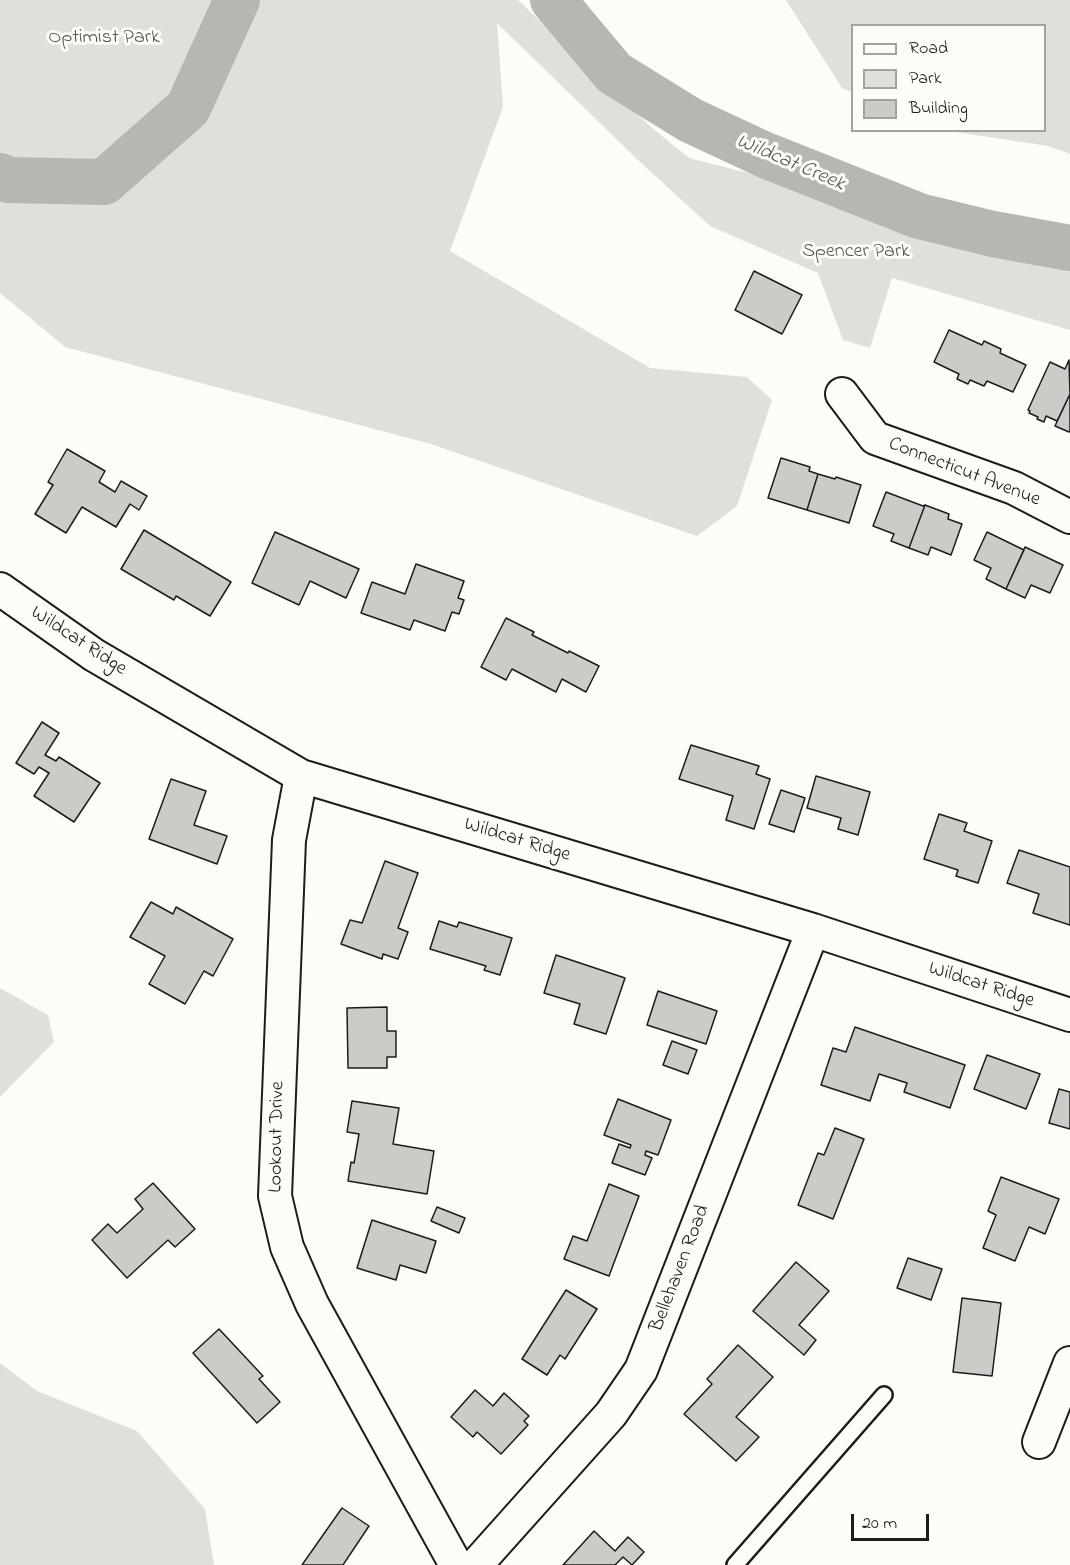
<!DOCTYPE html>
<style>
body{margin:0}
#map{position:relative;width:1070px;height:1565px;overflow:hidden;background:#fdfcf7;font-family:"Indie Flower",sans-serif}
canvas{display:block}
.legend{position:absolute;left:851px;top:24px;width:195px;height:108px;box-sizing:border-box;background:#fdfcf7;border:2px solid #a3a29f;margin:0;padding:8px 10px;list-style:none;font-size:18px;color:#1c1c1c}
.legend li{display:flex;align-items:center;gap:12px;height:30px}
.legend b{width:30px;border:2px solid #a3a29f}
.scale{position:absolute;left:851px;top:1514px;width:78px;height:27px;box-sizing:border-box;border:3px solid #1c1c1c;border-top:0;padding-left:8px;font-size:18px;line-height:21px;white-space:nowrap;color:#1c1c1c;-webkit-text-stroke:4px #fdfcf7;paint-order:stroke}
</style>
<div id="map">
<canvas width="1070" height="1565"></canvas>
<ul class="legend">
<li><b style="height:8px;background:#fdfcf7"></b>Road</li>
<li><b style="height:16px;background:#e0dfdb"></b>Park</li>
<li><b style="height:16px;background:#cccbc8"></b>Building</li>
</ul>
<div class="scale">20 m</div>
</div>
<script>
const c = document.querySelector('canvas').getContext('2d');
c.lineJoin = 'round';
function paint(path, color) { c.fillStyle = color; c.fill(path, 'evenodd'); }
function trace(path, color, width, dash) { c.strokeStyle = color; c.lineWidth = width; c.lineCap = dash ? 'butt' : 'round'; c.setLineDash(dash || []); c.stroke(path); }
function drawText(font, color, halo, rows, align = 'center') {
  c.font = font + ' "Indie Flower",sans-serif'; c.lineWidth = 6; c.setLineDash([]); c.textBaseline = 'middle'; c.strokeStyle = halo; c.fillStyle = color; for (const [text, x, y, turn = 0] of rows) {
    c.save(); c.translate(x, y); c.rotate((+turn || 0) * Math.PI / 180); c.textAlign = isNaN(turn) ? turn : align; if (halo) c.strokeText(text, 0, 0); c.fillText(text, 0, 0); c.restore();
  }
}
paint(new Path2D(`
 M0,0H518L651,127L689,158L756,175L858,206L937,240L1070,269V330L892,278L870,348L843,340L818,273L710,226L638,160L497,23L503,107L450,251L650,368L747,377L772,400L737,506L697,536L431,444L65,347L0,293Z
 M786,0H1070V154L1048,146L949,131L1044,130V26H852V92L842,88Z
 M0,988L48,1015L54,1042L0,1097Z
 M0,1363L37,1391L137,1431L205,1509L214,1565H0Z`), '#e0dfdb');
trace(new Path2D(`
 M553,0L614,73L690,120L765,155L919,216L993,234L1070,248
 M0,176L8,180L104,182L188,108L237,0`), '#b7b6b2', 46);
const building = new Path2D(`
 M754,271L802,295L782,334L735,310Z
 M949,330L982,345L984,341L1001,349L1000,353L1026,365L1013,392L987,381L984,386L970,380L968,384L957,379L959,374L934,362Z
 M1069,360L1070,394L1057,421L1046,416L1044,422L1037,419L1038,417L1029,413L1030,411L1028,410L1050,362L1065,369Z
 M1070,394V431L1069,432L1055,426Z
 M67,449L105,471L99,482L115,492L121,481L147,496L139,510L130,504L116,527L82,507L66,533L35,514L53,485L48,482Z
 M781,458L810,467L809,471L818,474L807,510L768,498Z
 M818,474L835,479L836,477L861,485L849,523L807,510Z
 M886,492L923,506L925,505L909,548L891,541L894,534L873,526Z
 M925,505L949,514L948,519L962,524L951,555L931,547L928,555L909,548Z
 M144,530L231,582L210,616L176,596L174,600L121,569Z
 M275,532L359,569L346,598L310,581L299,605L252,583Z
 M987,532L1024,550L1006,589L986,579L991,568L974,560Z
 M1025,547L1063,565L1050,593L1031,585L1025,598L1006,589Z
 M416,564L464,581L458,598L464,600L459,614L452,612L445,631L414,620L410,630L361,613L372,582L405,594Z
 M506,618L534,632L532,635L568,653L569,651L599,666L586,692L562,679L556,692L512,669L506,680L481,667Z
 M42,722L59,733L45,755L56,761L59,757L100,783L74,822L34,796L49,773L39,767L34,774L16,763Z
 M691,745L759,766L756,774L770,779L754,829L726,820L733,796L679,779Z
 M816,776L870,792L858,835L838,829L841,818L807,808Z
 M171,779L206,791L194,825L227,836L217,864L149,839Z
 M781,790L805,798L794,832L769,824Z
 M939,814L967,823L964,831L992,841L978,883L956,876L958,870L924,859Z
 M1019,850L1070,867V925L1033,913L1039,894L1007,883Z
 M385,861L418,873L398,928L408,932L398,959L383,954L382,959L341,944L350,920L362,923Z
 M151,902L173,914L176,907L233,939L213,976L204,971L185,1004L149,984L165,956L130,937Z
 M439,921L457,927L459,922L512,938L500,975L484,970L486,966L430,949Z
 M556,955L625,978L606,1034L574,1024L580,1004L544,993Z
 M658,991L717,1011L706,1044L647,1025Z
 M387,1007V1031H396V1057H387V1068H348L347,1008Z
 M855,1027L965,1065L950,1108L904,1092L907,1083L879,1074L870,1101L821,1085L833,1048L846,1052Z
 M672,1041L697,1050L688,1074L663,1065Z
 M987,1055L1040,1074L1026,1109L974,1089Z
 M1059,1089L1070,1092V1129L1049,1123Z
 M618,1099L671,1120L658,1155L646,1151L645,1155L652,1158L645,1175L612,1163L619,1144L630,1148L631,1145L604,1135Z
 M352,1101L399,1108L393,1144L434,1151L427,1194L348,1181L351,1162L354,1163L359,1134L347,1132Z
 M835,1128L864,1139L833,1219L798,1205L818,1153L824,1155Z
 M1001,1177L1059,1199L1045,1234L1029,1227L1015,1261L983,1248L996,1215L988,1211Z
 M153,1183L195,1229L175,1247L168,1240L127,1278L92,1240L108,1224L117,1233L143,1209L135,1199Z
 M609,1184L639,1196L609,1276L564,1259L573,1236L587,1241Z
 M437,1207L465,1218L459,1233L431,1221Z
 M372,1220L436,1241L426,1273L400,1265L396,1280L357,1268Z
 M908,1258L942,1269L931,1300L897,1288Z
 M796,1262L829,1291L799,1325L816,1340L804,1355L753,1311Z
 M566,1290L597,1309L565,1359L560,1355L547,1375L522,1359Z
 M962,1298L1001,1303L992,1376L953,1372Z
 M219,1329L263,1376L259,1379L280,1402L257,1423L193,1353Z
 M738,1345L773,1377L736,1417L759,1437L736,1461L684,1414L712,1384L707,1379Z
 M475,1390L493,1406L504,1393L529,1416L524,1421L528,1425L501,1454L477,1432L473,1437L451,1417Z
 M342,1508L369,1526L343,1565H302Z
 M594,1531L615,1551L628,1537L644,1552L632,1565L623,1557L615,1565H563Z`);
paint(building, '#cccbc8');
trace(building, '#1c1c1c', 1.5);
const lane = new Path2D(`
 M735,1565L884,1395`);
const street = new Path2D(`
 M842,394L875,438L1014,488L1070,517
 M0,589L94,655L301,776L813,930L1070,1015
 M301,776L289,840L275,1196L287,1247L312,1304L456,1565
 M1039,1442L1070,1363
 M476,1565L611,1414L641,1370L813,930`);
trace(lane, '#1c1c1c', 20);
trace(street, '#1c1c1c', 36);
trace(lane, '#fdfcf7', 15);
trace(street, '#fdfcf7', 32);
drawText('20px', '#575655', '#fdfcf7', [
 ["Optimist Park",104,39],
 ["Spencer Park",856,253]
]);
drawText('20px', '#1c1c1c', '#fdfcf7', [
 ["Connecticut Avenue",964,473,21],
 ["Wildcat Ridge",78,642,33],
 ["Wildcat Ridge",517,841,17],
 ["Wildcat Ridge",981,986,18],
 ["Lookout Drive",278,1137,-89],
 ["Bellehaven Road",681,1269,-69]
]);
drawText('italic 21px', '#5a5a58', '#fdfcf7', [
 ["Wildcat Creek",790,164,23]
]);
</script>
